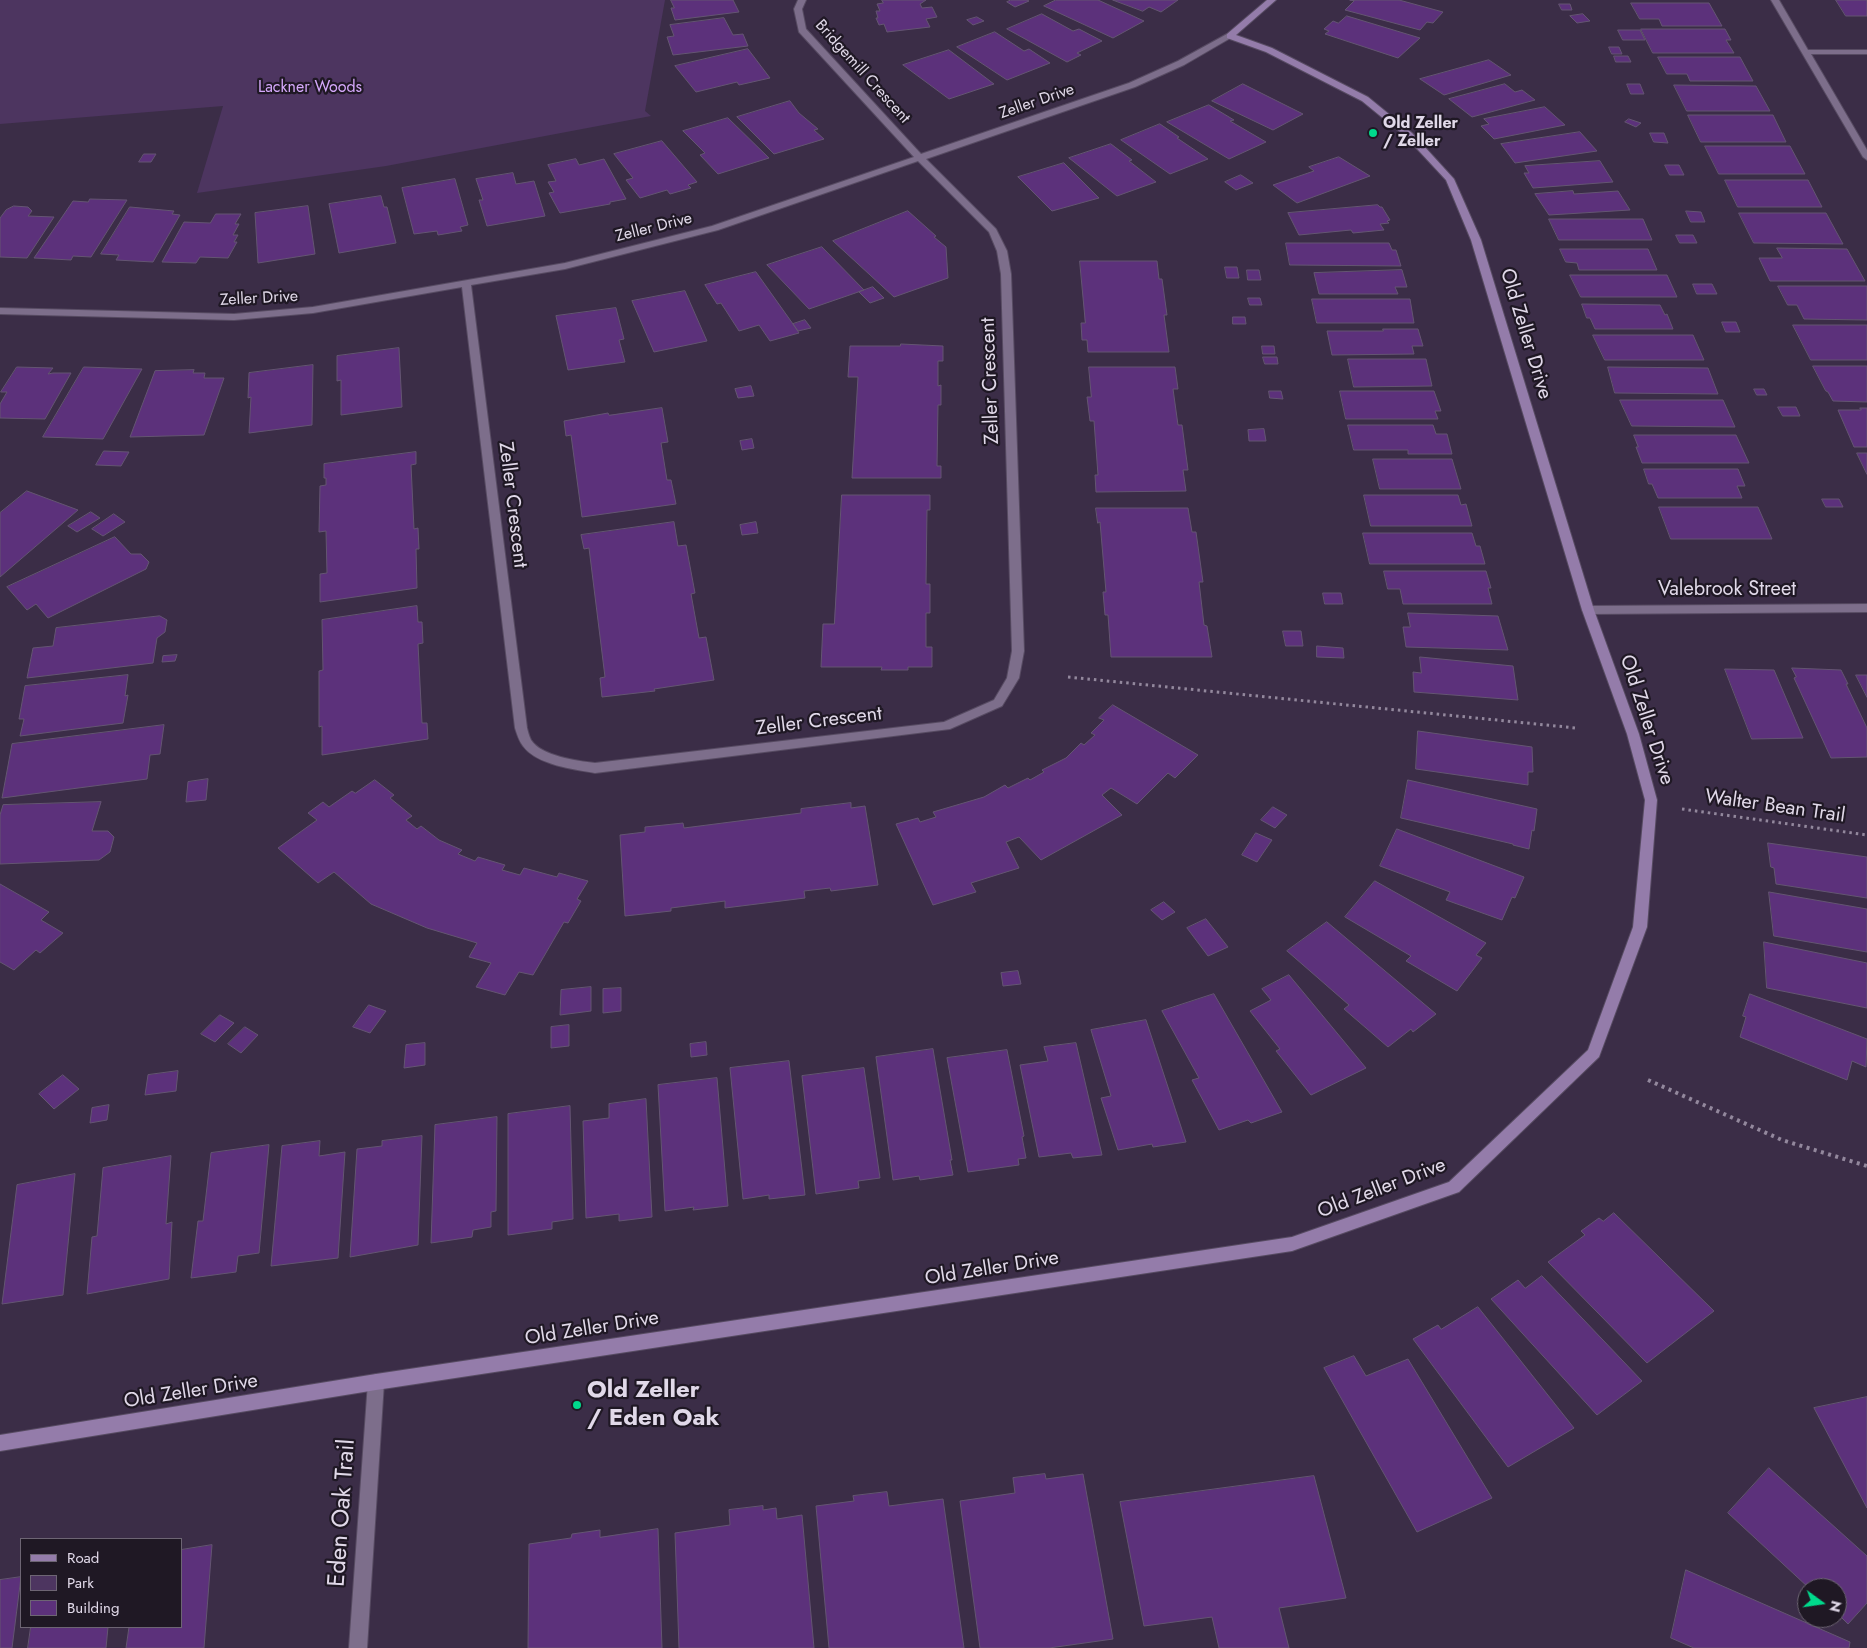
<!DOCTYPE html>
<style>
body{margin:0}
#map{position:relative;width:1867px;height:1648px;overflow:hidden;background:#3b2d47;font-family:Jost,sans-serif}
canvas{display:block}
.legend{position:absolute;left:20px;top:1538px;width:162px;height:90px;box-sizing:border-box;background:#1f1824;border:1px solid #6d6573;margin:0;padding:6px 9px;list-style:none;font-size:15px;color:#e1d9e9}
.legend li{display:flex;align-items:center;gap:10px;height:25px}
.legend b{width:25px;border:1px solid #6d6573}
.north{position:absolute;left:1797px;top:1578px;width:50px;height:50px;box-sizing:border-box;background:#1f1824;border:1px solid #6d6573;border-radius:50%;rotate:104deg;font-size:14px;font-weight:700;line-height:20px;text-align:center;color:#e1d9e9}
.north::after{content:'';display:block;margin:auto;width:18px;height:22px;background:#00d98c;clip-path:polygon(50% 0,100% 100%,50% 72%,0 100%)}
</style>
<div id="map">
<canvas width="1867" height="1648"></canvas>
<ul class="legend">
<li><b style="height:6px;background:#947caa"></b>Road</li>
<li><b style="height:14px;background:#4d3560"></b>Park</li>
<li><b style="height:14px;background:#5c317b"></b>Building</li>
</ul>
<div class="north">N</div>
</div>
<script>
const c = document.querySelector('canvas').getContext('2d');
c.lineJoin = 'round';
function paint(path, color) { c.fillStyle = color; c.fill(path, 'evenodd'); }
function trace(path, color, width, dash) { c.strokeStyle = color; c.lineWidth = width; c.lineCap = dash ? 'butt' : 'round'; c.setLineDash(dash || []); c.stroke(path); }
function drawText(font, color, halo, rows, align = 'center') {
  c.font = font + ' Jost,sans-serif'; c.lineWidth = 4.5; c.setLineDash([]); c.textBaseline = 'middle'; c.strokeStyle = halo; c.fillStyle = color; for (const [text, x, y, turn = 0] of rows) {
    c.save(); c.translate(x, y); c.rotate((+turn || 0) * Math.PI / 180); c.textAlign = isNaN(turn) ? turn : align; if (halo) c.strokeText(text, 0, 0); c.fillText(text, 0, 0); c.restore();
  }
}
paint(new Path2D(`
 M0,0H665L645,111L651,116L386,166L197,193L223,106L0,124Z`), '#4d3560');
const building = new Path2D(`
 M671,0H733L739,12L675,20L671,8H674Z
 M882,0H926L920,4L922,8L932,7L937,17L926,19L930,27L887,32L884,24L879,25L876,18H878L876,11H880L877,4L883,3Z
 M1011,0H1027L1029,1L1015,7L1007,2Z
 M1056,0H1098L1144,21L1113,38L1044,6Z
 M1113,0H1178L1161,12L1149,7L1143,11Z
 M1350,0H1399L1443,12L1433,23L1427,22L1420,30L1345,10L1354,1Z
 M1836,0H1867V16H1846Z
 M1631,3H1709L1722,26H1662L1659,19H1640Z
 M1559,4H1570L1572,10H1562Z
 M1042,14L1073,31L1079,29L1102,41L1077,53L1081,55L1067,62L1007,29Z
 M1583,14L1590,21L1577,23L1570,16Z
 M1347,16L1420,38L1398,58L1325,34L1329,31L1324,29L1333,21L1338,23Z
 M977,17L984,21L973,25L967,20Z
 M724,18L733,35L743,34L748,46L673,55L667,37L674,36L670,25Z
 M1641,29H1725L1731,40H1726L1734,53H1653Z
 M1618,30H1640L1645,40H1623Z
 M995,32L1024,51L1029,49L1050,63L1007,80L957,47Z
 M1609,47H1619L1622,54H1612Z
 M748,49L770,78L739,85L737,82L696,92L675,66Z
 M949,50L994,84L949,99L903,65Z
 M1614,56H1628L1631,62H1616Z
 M1658,57H1740L1753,81H1690L1687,74H1667Z
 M1489,60L1511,75L1444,95L1420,79Z
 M1243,84L1303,114L1273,130L1212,101Z
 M1505,84L1515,92L1522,90L1535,100L1472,117L1449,99Z
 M1627,84H1640L1644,94H1631Z
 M1674,85L1756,86L1770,111H1687Z
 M790,101L799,113L818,129L814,130L824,139L774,154L737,117Z
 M1209,105L1234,120L1230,121L1266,142L1229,159L1167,122Z
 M1545,107L1565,125L1494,139L1481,126L1489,124L1484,119Z
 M1688,115H1773L1786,142H1701Z
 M728,118L769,158L718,174L700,155L705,153L683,131Z
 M1629,119L1641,123L1636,127L1625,122Z
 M1160,124L1179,137L1177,138L1208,159L1170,174L1121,140Z
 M1580,132L1597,151L1515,163L1501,144Z
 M1650,133H1664L1668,143L1654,142Z
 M662,141L697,182L688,185L691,188L670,194L667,190L640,198L626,180L633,178L614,154Z
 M1111,144L1132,160L1129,161L1156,182L1117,196L1069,158Z
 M1705,146H1790L1805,174H1719Z
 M144,154H156L151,162H139Z
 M1339,157L1370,176L1297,203L1273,185L1314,171L1309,167Z
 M576,159L579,165L604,159L626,199L610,202V204L560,213L549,193L554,192L548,182L556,181L548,165Z
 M1600,161L1613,182L1533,188L1524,173H1529L1525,166Z
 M1064,163L1099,198L1052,211L1018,177Z
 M1665,165H1679L1684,175H1670Z
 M513,173L516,184L534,181L545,216L487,226L479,200H483L476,179Z
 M1241,175L1253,183L1236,190L1225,182Z
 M455,179L468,225L460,227L462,231L438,235L437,231L414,234L402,188Z
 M1725,180H1808L1822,207H1738Z
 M1573,191L1574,194L1618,191L1630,210L1549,215L1535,194Z
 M381,196L384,207H387L396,243L339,253L329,204Z
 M90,199L127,200L91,257L73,256L71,260L34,258L73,201L88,202Z
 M1378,205L1380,207H1382L1390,220L1387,221L1389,223L1380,224L1384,230L1353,233L1351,230L1299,235L1288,213Z
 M14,206L28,207L32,211L28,216L54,217L27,258L0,257V218L6,210Z
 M308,206L315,254L258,263L255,213Z
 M130,207L174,211L172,214L180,215L153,262L116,260L119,255L101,254Z
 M908,211L936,236L934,237L946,247L948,278L894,297L833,241Z
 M1686,211L1701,212L1705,222H1691Z
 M1739,213H1826L1843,244L1754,243Z
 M216,214H241L235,224H239L233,235H238L234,242H237L228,258L200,257L196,263L162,262L184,222L210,223Z
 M1549,219H1643L1652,240H1559Z
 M1676,235H1693L1697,243H1680Z
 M1286,243H1389L1392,250H1396L1401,266L1290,265Z
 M822,247L864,290L809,309L767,265Z
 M1777,248L1847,249L1865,281H1770L1759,258H1782Z
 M1560,249H1648L1657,270H1579L1577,263L1566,262Z
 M1080,261H1157L1159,279H1162L1167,315H1164L1169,352H1088L1087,340H1082L1081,323H1085Z
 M1225,267H1237L1239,278H1227Z
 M1247,270H1259L1261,280H1248Z
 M1402,270L1407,287H1395L1398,294H1319L1314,273Z
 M756,272L793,324L799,333L770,341L759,325L739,331L721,303L717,304L705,285Z
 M1570,275H1667L1677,297H1581Z
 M1693,284H1712L1717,294H1697Z
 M1778,286H1867V320L1804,319L1797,305H1788Z
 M873,287L884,298L870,303L859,292Z
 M685,291L707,341L654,352L632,301Z
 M1248,298H1260L1262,305H1250Z
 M1312,299H1410L1414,323H1317Z
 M1582,304L1660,305L1665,315L1667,314L1673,329H1595L1590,318H1587Z
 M616,308L624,339L619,340L625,362L568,370L556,316Z
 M1233,317H1245L1246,324H1233Z
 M805,320L811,328L798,331L793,324Z
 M1722,322H1736L1740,332H1726Z
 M1793,325H1867V360H1811Z
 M1383,329H1418L1423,346H1412L1414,354L1332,355L1327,331H1383Z
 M1593,335H1693L1704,360H1605Z
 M901,344L943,346V361H938V386L941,385V405H938L937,466H941V478H852L858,377H848L850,346H900Z
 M1262,346H1274L1275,354H1263Z
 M399,348L402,407L341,415V380L337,381V356Z
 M1263,357H1277L1278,364H1265Z
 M1348,359H1426L1432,386L1354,387Z
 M313,365L312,425L249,433L251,397L248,398L249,373Z
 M1813,366H1867V402L1833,401L1828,392L1826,391Z
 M17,367L53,368L48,374L53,373H71L45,419L0,418V404L7,392H1Z
 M84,367L142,369L103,439L43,437Z
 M1089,367H1175L1178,389H1173L1178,425H1182L1188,470H1183L1186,491L1096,492L1095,475H1098L1094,421H1090L1087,397H1091Z
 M1608,367L1708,368L1718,394L1615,393Z
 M194,370L193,373H205L204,378H224L204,435L130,437L155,371Z
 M751,386L754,396L738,398L735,389Z
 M1754,389H1764L1767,395H1757Z
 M1269,391H1281L1283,399L1270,398Z
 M1340,391H1434L1441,411H1435L1438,419H1346Z
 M1620,400H1723L1735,427L1632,426Z
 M1778,407H1796L1800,416H1783Z
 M662,408L668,442L661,443L667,480H671L676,504L582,517L571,435L566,436L564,421L608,413L609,415Z
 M1860,408H1867V447H1854L1838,410H1861Z
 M1348,425H1433L1436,434H1447L1452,454H1408V450H1354Z
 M1264,429L1266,441H1249L1248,430Z
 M1634,435H1736L1749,463H1642L1636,447H1638Z
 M752,439L754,448L742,450L740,441Z
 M104,451L129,452L121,466L96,465Z
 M416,452V464L411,465L414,529L418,528L419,549H416L417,588L320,602V574L327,573L326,531L319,532L320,486L326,485V478H324V464Z
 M1857,453H1867V474Z
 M1373,459H1452L1461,489H1380Z
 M1644,469H1738L1745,486H1737L1742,498H1658L1652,484H1649Z
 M27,491L78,510L0,577V513Z
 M842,495H930V510H927L926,584H930V613H926V647H932V667H908V670H881L882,667H821L823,624H834Z
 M1364,495H1458L1461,505L1466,504L1472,526H1371Z
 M1822,499H1839L1843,507H1826Z
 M1659,507H1758L1772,539H1671Z
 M1096,508H1188L1192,532H1196L1203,582H1199L1204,625L1207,626L1212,657H1111L1108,615H1105L1103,592H1106L1100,522L1098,523Z
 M91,512L100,518L77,532L68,526Z
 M114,514L125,522L103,536L92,529Z
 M674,522L678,546L686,545L695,593L691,594L699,638L706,637L714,680L654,689L655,691L602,697L600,678L605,677L589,548L584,549L581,535Z
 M756,522L758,533L742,535L740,525Z
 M1363,533H1472L1476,546H1480L1485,564H1370Z
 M115,537L131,554H141L149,562L146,569L48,618L36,604L27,610L7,587Z
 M1384,571H1486L1491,588H1488L1492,604H1403L1400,589H1388Z
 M1323,593H1341L1343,604H1325Z
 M417,606L418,622H422L423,643L418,644L422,723H427L428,739L322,755V726L319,727V671L323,670L322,620Z
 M1408,613L1498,616L1508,650L1406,647L1403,627H1410Z
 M160,616L167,620L165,632L157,638L153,663L27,678L33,648L53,646L56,628Z
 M1283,631H1301L1303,646H1286Z
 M1317,646L1343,648L1344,658L1317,657Z
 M177,655L175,661L162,662L163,656Z
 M1420,657L1513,666L1518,700L1414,692L1413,672L1421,673Z
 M1792,668L1841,670L1848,684H1846L1867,728V757L1831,758L1794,678L1796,677Z
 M1725,669L1774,670L1803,738L1752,739Z
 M128,675L125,696L128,695L123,723L20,736L24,719H19L25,686Z
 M1856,675H1867V697Z
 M1113,705L1198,755L1175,778L1168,773L1137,804L1111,788L1102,795L1122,815L1041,860L1019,837L1006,842L1019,868L971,883L976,892L933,905L896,824L918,818L920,822L936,817L933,812L984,797L1005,785L1008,788L1028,778L1030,780L1044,772L1042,770L1066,758L1081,743L1084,745L1095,735L1091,733L1104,720L1099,718Z
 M164,725L160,754L150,755L147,779L2,798L12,744Z
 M1418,731L1532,747L1533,772H1528V785L1416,769Z
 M208,779L206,800L186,802L188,782Z
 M375,780L394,795L390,798L412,816L406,820L417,829L421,826L439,840L462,850L458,854L475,861L478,857L505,865L502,870L520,875L524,868L557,877L559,873L588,881L577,899L581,901L568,923L564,922L533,975L519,972L505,995L476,987L491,963L469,957L477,943L427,928L371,904L334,872L318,883L278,848L317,820L308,813L323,802L329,807L352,791L355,793Z
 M1408,780L1537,809L1534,831L1532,830L1529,849L1513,845V844L1401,818Z
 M101,802L92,831H108L114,837L110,852L99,860L0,864V815L3,805Z
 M851,803V808L865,806L878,885L831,891L830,888L804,891L805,898L725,908V901L671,908V911L625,916L620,835L645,832V827L683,823L684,828L801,813V809Z
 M1273,807L1287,815L1275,828L1261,820Z
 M1397,829L1524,877L1515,898L1512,897L1502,920L1446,900L1450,892L1380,866Z
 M1256,833L1272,840L1257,862L1242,855Z
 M1768,843L1867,857V898L1776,884L1774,868L1771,867Z
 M1375,881L1486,943L1476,955L1482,958L1457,991L1406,961L1411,956L1345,917Z
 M0,884L49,912L41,920L63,933L40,953L36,950L14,970L0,962Z
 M1769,892L1867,909V952L1774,936Z
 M1164,902L1175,912L1162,920L1151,910Z
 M1206,919L1228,947L1208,956L1187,928Z
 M1327,922L1436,1014L1413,1032L1411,1029L1388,1047L1344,1009L1349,1005L1287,951Z
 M1764,942L1867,963V1008L1767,988Z
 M1018,971L1021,984L1003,986L1001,973Z
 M1289,975L1366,1068L1311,1095L1276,1051L1280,1049L1250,1011L1271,1000L1262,989Z
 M591,987V1011L560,1015L561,990Z
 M621,988V1011L603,1013V989Z
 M1214,994L1282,1112L1251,1123L1248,1120L1219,1130L1192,1080L1199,1078L1162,1011Z
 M1750,994L1867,1039L1866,1067L1852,1061L1847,1080L1740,1037L1746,1017L1743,1016Z
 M369,1005L386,1011L370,1033L353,1027Z
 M220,1015L234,1023L215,1042L201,1034Z
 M1146,1020L1186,1142L1153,1147L1152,1144L1118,1150L1101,1098L1111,1096L1091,1030Z
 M569,1025V1046L551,1048V1027Z
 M245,1027L258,1035L241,1053L228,1044Z
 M706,1042L707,1055L691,1057L690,1044Z
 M425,1043V1065L404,1068L406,1045Z
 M1076,1043L1102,1155L1073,1158L1071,1153L1039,1157L1020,1065L1048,1061L1044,1047Z
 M933,1049L952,1160H950L953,1175L920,1180L919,1176L893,1180L876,1057Z
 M1007,1050L1024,1136L1022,1137L1026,1158L1018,1159L1019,1165L968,1172L947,1058Z
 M789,1061L805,1195L769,1199V1195L743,1199L730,1068Z
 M864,1068L880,1178L858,1181L859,1188L816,1194L802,1076Z
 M178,1071L176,1091L145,1095L148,1075Z
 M63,1075L79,1089L54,1109L39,1094Z
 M717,1078L728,1206L693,1210L694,1207L665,1211L658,1085Z
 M646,1099L652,1217L619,1221V1214L586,1218L583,1121L609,1118V1104Z
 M109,1105L107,1120L90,1123L92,1108Z
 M570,1106L573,1219L552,1222V1229L508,1235V1114Z
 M497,1117L496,1211L491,1212V1227L473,1230L472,1237L431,1243L435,1125Z
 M422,1136L418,1245L350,1257L357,1149L382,1146V1141Z
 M320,1141L319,1156L345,1152L338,1258L271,1266L282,1146Z
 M269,1145L259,1253L238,1256L236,1272L191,1278L198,1221H203L211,1153Z
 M171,1156L166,1224L172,1222L169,1279L87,1294L92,1237L97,1236L103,1168Z
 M75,1174L63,1295L2,1304L17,1185Z
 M1614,1213L1714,1311L1647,1363L1548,1262L1585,1235L1581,1231L1599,1218L1603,1221Z
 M1542,1276L1642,1381L1597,1415L1491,1299L1518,1280L1525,1288Z
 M1478,1307L1574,1428L1508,1467L1413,1339L1438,1325L1441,1329Z
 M1354,1356L1366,1376L1408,1359L1492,1498L1417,1532L1324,1368Z
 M1867,1397V1508L1814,1408Z
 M1769,1468L1867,1556V1603L1848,1624L1837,1613V1588H1809L1728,1513Z
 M1045,1474L1046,1479L1083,1474L1113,1639L1049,1648H980L960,1501L1015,1493L1013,1478Z
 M1314,1476L1346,1598L1279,1608L1289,1648H1219L1212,1617L1144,1626L1120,1502Z
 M887,1492L889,1506L943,1499L964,1648H829L816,1506L854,1501L853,1496Z
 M763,1506V1510L776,1508L777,1519L802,1515L814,1648H679L675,1533L730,1525L729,1510Z
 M658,1529L662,1648H528L529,1544L571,1538L572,1534L600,1530V1537Z
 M212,1545L204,1648H126L129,1627H181V1550Z
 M1686,1570L1850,1642L1849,1648H1694L1671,1638Z
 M21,1577L12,1648H0V1580Z
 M31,1627H108L106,1648H28Z`);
paint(building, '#5c317b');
trace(building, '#645572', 1);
const street = new Path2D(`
 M798,0H806L802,9L806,29L921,154L1129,83L1178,61L1227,34L1234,36L1184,65L1135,87L926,159L996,229L1007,251L1011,274L1024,651L1019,678L1002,706L950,729L595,773C573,769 537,765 523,746C519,741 517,734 515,728L462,287L313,313L234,320L0,314V308L234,314L313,307L565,263L712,226L914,157L799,32L794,9ZM918,161L989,232L997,251L1001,274L1012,651L1007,678L994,700L944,722L595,763C577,761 541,756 531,740C529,736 528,732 527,728L471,285L565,269L718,230Z
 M1771,0H1779L1808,50H1867V54H1811L1867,150V160L1863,157Z
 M1867,604V612L1588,614L1582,610L1588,606Z
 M376,1374L382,1377L384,1382L367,1648H349L368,1382L370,1377Z`);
const secondary = new Path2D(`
 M1267,0H1276L1236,35L1272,48L1368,97L1412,133L1454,179L1481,240L1594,610L1639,734L1657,800L1647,927L1599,1057L1459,1192L1292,1251L376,1390L0,1451V1435L376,1374L1292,1237L1449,1182L1588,1050L1633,927L1645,800L1627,734L1582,610L1471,240L1446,180L1406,137L1362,101L1266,52L1227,38V34Z`);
trace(street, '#574b62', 2);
trace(secondary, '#574b62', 2);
trace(new Path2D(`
 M1068,677L1576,728
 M1682,809L1867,835`), '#93889d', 3, [2.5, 4]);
trace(new Path2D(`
 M1648,1080L1782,1140L1867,1166`), '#93889d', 4, [3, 4.5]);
paint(street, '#7d6e8b');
paint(secondary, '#947caa');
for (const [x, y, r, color] of [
 [1373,133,5,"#00d98c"],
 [577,1405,5,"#00d98c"]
]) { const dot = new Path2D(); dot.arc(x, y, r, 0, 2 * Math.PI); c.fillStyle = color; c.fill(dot); trace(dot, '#1f1824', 2); }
drawText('16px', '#e1d9e9', '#1f1824', [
 ["Bridgemill Crescent",862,72,48],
 ["Zeller Drive",1037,102,-19],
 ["Zeller Drive",654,228,-14],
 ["Zeller Drive",259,299,-3]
]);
drawText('16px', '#d5a8fb', '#1f1824', [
 ["Lackner Woods",310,88]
]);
drawText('bold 16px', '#e1d9e9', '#1f1824', [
 ["Old Zeller",1383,124],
 ["/ Zeller",1383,142]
], 'left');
drawText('20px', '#e1d9e9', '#1f1824', [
 ["Old Zeller Drive",1525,334,73],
 ["Zeller Crescent",991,381,-92],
 ["Zeller Crescent",512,505,83],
 ["Valebrook Street",1727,590],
 ["Old Zeller Drive",1646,720,72],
 ["Zeller Crescent",819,722,-7],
 ["Walter Bean Trail",1775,807,8],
 ["Old Zeller Drive",1382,1189,-21],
 ["Old Zeller Drive",992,1269,-9],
 ["Old Zeller Drive",592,1329,-9],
 ["Old Zeller Drive",191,1392,-9]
]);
drawText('bold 24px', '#e1d9e9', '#1f1824', [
 ["Old Zeller",587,1391],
 ["/ Eden Oak",587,1419]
], 'left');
drawText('24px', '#e1d9e9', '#1f1824', [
 ["Eden Oak Trail",343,1513,-86]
]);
</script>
